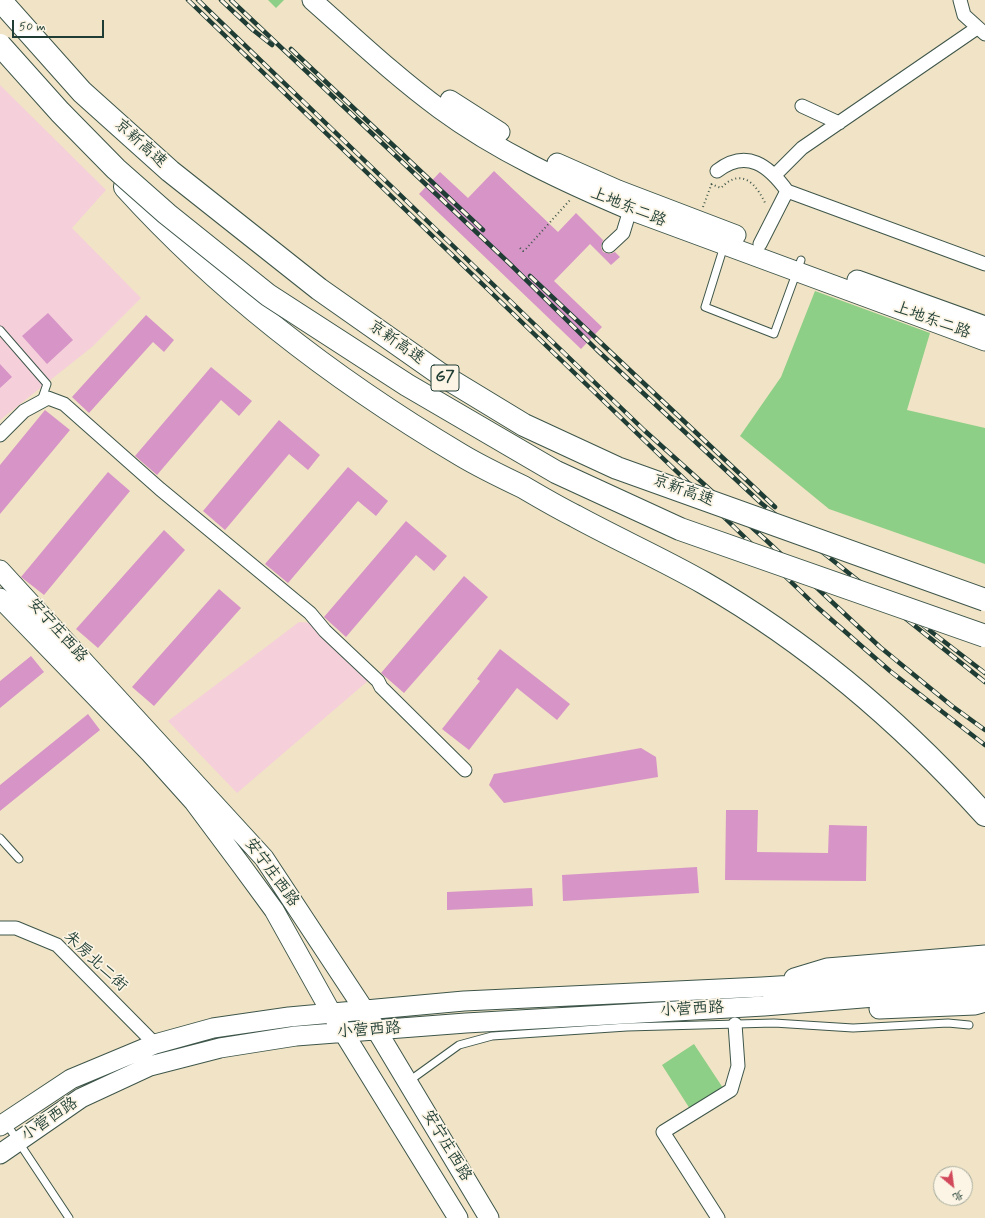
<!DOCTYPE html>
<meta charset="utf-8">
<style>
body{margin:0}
#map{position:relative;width:985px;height:1218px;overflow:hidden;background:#f1e3c5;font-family:Mynerve,"LXGW WenKai TC",sans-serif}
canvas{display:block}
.north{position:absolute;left:933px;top:1166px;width:40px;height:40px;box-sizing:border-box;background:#fcf5e5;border:1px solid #a4ab9e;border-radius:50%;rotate:151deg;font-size:11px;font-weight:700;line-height:16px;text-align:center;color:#1f3d34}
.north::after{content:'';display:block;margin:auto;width:14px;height:18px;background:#d1495b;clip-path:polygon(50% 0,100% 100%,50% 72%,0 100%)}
.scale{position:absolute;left:12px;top:20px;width:92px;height:18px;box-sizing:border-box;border:2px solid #1f3d34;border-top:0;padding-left:5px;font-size:12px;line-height:14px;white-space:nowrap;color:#1f3d34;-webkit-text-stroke:3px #fcf5e5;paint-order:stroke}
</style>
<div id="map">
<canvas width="985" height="1218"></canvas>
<div class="north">北</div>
<div class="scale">50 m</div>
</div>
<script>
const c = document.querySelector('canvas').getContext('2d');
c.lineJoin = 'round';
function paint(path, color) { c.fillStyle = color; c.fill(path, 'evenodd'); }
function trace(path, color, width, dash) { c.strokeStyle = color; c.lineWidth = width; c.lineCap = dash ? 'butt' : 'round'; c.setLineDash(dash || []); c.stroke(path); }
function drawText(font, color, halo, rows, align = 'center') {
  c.font = font + ' Mynerve,"LXGW WenKai TC",sans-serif'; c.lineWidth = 3.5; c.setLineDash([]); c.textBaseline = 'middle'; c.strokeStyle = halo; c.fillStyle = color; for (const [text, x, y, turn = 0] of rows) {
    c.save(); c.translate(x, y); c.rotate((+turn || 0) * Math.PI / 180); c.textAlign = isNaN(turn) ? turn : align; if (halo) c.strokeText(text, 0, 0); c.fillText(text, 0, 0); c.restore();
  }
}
paint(new Path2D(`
 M0,85L106,190L72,228L141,298L92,347L0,420Z
 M299,622L314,623L369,680L237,793L168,721Z`), '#f5cfda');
paint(new Path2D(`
 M268,0H284L276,8Z
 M815,291L930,333L907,410L985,428V564L829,509L740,436L781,377Z
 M694,1044L723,1088L690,1109L662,1065Z`), '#8dcf86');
paint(new Path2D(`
 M494,171L558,232L576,213L603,240L601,247L603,252L610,254L615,252L620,257L611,265L590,244L554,281L602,327L581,349L419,194L440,172L468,198Z
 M48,313L73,340L47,364L22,336Z
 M146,315L174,340L164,352L153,342L89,413L72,397Z
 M0,364L12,377L0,388Z
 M211,367L252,401L239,416L221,400L157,475L135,456Z
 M45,410L70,430L0,514V465Z
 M279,420L320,455L308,470L289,454L225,530L203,511Z
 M348,467L388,501L376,516L358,501L288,583L265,564Z
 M108,472L130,491L44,595L21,577Z
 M406,521L447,556L434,571L416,555L346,637L324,617Z
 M164,530L185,550L98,648L76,629Z
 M464,576L488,597L404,693L381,673Z
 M219,589L241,608L154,706L132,687Z
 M500,649L570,704L557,720L517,688L469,750L442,729L480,681L477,679Z
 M31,656L44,672L0,708V681Z
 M88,714L100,730L0,811V785Z
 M641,748L656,757L658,777L504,803L489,785L494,774Z
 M726,810H758L757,852L828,853L829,825L867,826L866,881L725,880Z
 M697,867L699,893L563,901L562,875Z
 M532,888L533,906L447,910V892Z`), '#d795c7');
const lane = new Path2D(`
 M724,246L705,307L774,334L801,260
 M0,330L47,384L41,401
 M0,838L19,859
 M409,1081L459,1045L492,1036L627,1027L774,1023L853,1028L948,1023L969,1025
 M6,1123L69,1218`);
const street = new Path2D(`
 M960,0L964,15L985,34
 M802,106L839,123
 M717,171C747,148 769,166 787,191L985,264
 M775,175L802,148L977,28
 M760,244L787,191
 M609,246L623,233L630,210
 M0,435L24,411L48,398L64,404L160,489L310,613L325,631L378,681L381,687L465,770
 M0,928H16L57,945L155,1044
 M718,1218L663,1132L731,1090L738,1066L735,1024`);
const secondary = new Path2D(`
 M312,0C354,37 395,76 440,109C497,151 566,183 630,210L985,341
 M450,100L500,132
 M557,163L618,190L736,235
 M857,280L985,326
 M0,570L264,858L365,1011L489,1218
 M0,598L150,753L194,802L241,865L274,910L332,1014L458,1218
 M794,978L827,968L985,955
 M879,1009L975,1005L985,1002
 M0,1126L71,1079L155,1044L213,1028L289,1017L464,1001L762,987L973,974L985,971
 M0,1154L81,1098L150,1066L220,1048L296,1036L466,1023L764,1006L973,989L985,986`);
const highway = new Path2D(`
 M125,187C221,293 338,382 461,455C481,467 502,477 523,487C540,497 557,507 575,516C617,539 662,559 704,583C810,644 903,724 985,815`);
trace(lane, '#3e564a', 9);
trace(street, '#3e564a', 15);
trace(secondary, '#3e564a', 21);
trace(highway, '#3e564a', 24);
trace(new Path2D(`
 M711,184L721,188C742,166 757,185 766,205
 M703,207L712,183
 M520,248L523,251L525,250L570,200`), '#3e564a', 2, [1, 3]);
trace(lane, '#fff', 7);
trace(street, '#fff', 13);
trace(secondary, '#fff', 19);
trace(highway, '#fff', 22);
const rail = new Path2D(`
 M188,0L817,607L890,671L985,745
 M198,0L645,431L767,541L880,647L952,706L985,730
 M221,0L253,30L272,45
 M231,0L510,264L597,350L761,503L985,682
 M291,49L483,230
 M530,276L775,507
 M907,613L985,673`);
trace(rail, '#1f3d34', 4.5);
trace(rail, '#fcf5e5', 3, [9]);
const highwayBridge = new Path2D(`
 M0,0L82,92L170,171L319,289L440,374L524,425L617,468L985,600
 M0,45L60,112L116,169L167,214L268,295L407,385L556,472L680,529L985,636`);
trace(highwayBridge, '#3e564a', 24, []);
trace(highwayBridge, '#fff', 22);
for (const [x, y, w] of [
 [445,378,28]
]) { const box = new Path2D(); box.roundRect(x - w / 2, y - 13, w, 26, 3); c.fillStyle = '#fcf5e5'; c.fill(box); trace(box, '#1f3d34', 1); }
drawText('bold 15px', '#1f3d34', null, [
 ["G7",445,378]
]);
drawText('16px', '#1f3d34', '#fcf5e5', [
 ["京新高速",140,144,42],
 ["上地东二路",628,208,22],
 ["上地东二路",932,321,20],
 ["京新高速",396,343,35],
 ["京新高速",683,491,20],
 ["安宁庄西路",57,631,48],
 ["安宁庄西路",271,873,54],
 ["朱房北二街",95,962,43],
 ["小营西路",692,1010,-3],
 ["小营西路",369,1031,-4],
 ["小营西路",50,1120,-34],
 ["安宁庄西路",446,1146,59]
]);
</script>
